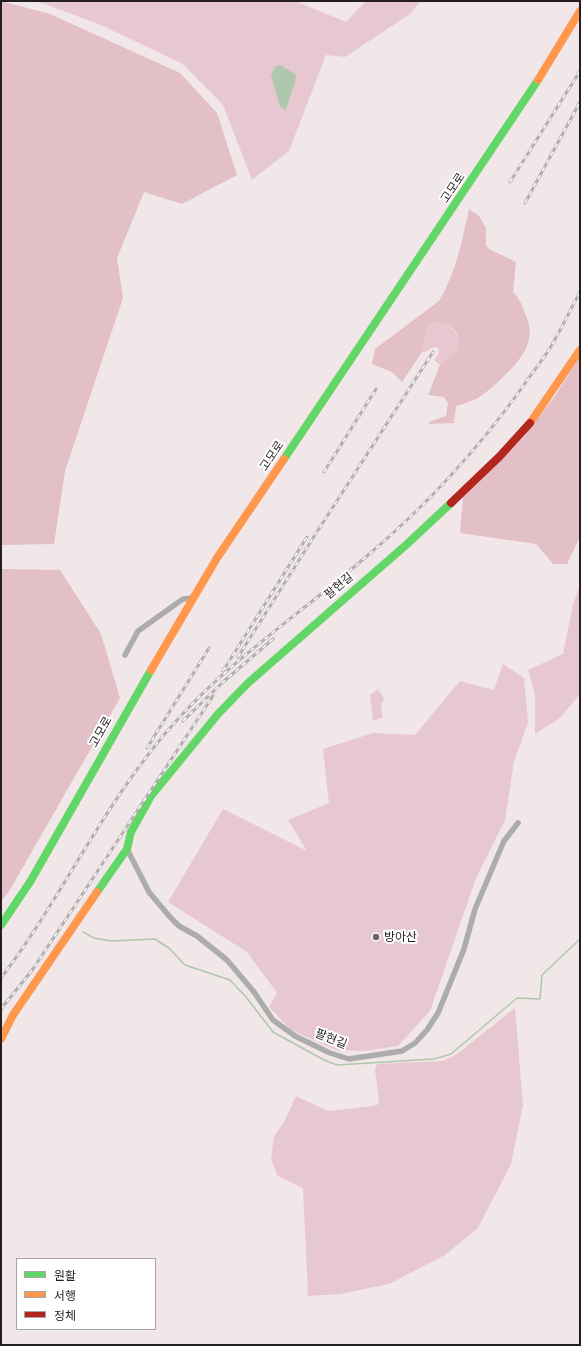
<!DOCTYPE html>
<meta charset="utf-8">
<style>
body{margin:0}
#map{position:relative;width:581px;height:1346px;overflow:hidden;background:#f1e6e8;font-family:Quicksand,"Noto Sans KR",sans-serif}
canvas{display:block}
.frame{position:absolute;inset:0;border:2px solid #251e20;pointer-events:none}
.legend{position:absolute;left:16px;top:1258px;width:140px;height:72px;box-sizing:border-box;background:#fff;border:1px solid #a8a5a6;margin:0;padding:5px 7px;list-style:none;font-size:12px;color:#251e20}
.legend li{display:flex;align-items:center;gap:8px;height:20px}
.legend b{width:20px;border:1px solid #a8a5a6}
</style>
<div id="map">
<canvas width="581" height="1346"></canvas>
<div class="frame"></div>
<ul class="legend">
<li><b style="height:5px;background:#63d668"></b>원활</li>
<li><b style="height:5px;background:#ff974d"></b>서행</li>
<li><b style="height:5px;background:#b3261e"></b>정체</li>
</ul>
</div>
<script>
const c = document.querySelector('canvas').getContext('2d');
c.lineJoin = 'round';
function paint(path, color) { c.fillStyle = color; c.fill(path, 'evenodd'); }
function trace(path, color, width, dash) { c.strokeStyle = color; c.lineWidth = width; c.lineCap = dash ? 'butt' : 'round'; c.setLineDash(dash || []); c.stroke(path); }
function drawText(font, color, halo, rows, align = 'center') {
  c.font = font + ' Quicksand,"Noto Sans KR",sans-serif'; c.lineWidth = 4; c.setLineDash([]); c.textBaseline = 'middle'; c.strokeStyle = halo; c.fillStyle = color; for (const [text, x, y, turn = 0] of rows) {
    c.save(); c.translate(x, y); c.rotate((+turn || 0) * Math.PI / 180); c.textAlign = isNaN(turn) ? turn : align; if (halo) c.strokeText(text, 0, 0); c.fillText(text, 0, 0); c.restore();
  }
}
paint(new Path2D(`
 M37,1H295L346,22L366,1H421L410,14L345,57L326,55L289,151L252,180L223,105L183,64L101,25Z
 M441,321C452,325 460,336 459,348L440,365L434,360L439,353L438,348L434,347L425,352H422L428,324Z
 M580,585V694L560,718L535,734V694L528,670L563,654L573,604Z
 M503,664L524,678L528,723L514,761L505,820L476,878L430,1011L398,1046L365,1051L336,1050L291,1030L269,1007L277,993L247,952L168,902L223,809L307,851L288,820L329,803L323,749L373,733L415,735L460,681L494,690Z
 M378,689L384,699L381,705L383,717L373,721L370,695Z
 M515,1008L523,1105L511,1164L478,1228L445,1255L389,1284L340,1294L308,1296L303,1188L278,1176L271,1160L274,1136L284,1122L296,1096L328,1111L373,1106L379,1104L375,1070L377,1064L443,1061L457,1054Z`), '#e8c8d0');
paint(new Path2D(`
 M1,1L50,14L180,73L217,113L237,175L182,204L144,192L117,258L123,298L65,471L54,544L1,545Z
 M469,209L479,216L486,228V245L489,249L516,262L513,292C519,298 522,304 525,313C538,340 522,359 503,377C495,385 486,393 476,399C470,402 462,404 456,406L454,423L429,424V422L446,416L448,403L444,397L428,395L440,365L459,348C461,329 445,318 428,324L422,352L402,382L392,372L372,364L375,349L439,301C456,273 462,241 469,209Z
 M580,357V537L567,564H553L536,544L460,533L463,498L522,439L555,396Z
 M1,569L60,570L101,634L120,698L8,893L1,901Z`), '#e3bfc8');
paint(new Path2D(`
 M280,65L295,74L296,78L286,110L280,107L271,75L276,66Z`), '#afc7ac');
trace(new Path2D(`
 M83,932L94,938L111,941L155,939L169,948L185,965L230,980L246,997L273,1032L324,1060L337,1065L434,1059L451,1054L517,998L540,999L542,975L580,939`), '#afc7ac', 1.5);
trace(new Path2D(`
 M125,655L138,631L183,599L194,598
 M127,849L149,892L169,916L179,926L197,936L227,960L254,992L273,1020L295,1036L330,1053L349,1059L402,1051L415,1043L427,1030L438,1013L447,991L464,949L475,909L504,841L518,823`), '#acacab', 5.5);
trace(new Path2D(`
 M284,459L538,80
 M97,892L127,849L131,832L151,796L218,714L248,683L406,545L451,503
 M1,925L30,882L151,670`), '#63d668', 8);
trace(new Path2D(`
 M538,80L580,11
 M530,423L580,350
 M151,670L217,558L284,459
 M1,1039L13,1015L97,892`), '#ff974d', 8);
trace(new Path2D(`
 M451,503L500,456L530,423`), '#b3261e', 8);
const rail = new Path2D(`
 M510,182L580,71
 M525,203L580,102
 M324,472L376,389
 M238,657L313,538L433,352
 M223,671L307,537
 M183,721L223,682L273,639
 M147,748L209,648
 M1,978C64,895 107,796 178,719C234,657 304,611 367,556C426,506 479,448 524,385C532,373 542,361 550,348C561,330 570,310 580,292
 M1,1009L33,969L213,696`);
trace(rail, '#b3afaf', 3);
trace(rail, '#fff', 1.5, [4.5]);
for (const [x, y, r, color] of [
 [376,937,4,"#6c6466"]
]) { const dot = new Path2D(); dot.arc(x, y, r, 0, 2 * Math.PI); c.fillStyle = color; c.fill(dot); trace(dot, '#fff', 1.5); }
drawText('12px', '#251e20', '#fff', [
 ["고모로",453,188,-56],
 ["고모로",272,456,-56],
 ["팔현길",339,586,-40],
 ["고모로",101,732,-61],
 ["팔현길",331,1039,22]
]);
drawText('12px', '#251e20', '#fff', [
 ["방아산",384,937]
], 'left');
</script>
